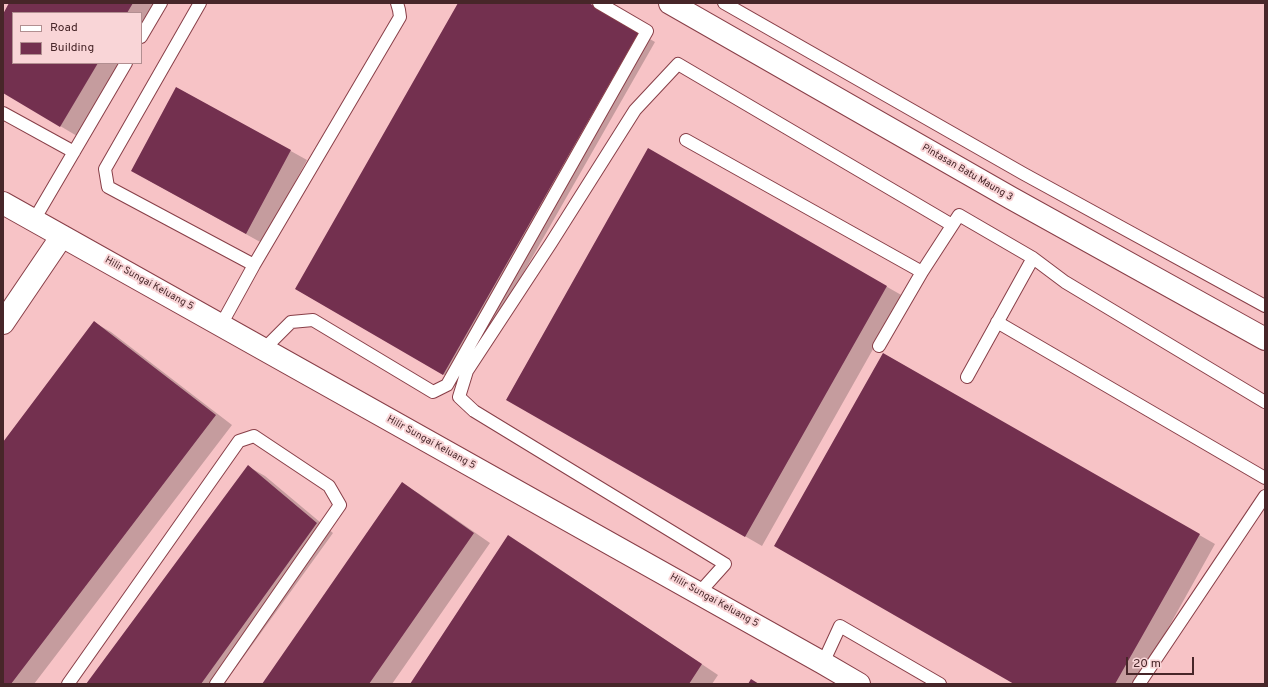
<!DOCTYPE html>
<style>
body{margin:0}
#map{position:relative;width:1268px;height:687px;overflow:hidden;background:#f7c3c6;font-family:Overpass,sans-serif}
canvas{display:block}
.frame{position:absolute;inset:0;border:4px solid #472629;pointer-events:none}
.legend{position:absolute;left:12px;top:12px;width:130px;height:52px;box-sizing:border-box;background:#f9d5d7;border:1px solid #b28f91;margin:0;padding:5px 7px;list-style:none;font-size:12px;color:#472629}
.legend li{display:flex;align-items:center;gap:8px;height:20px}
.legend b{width:20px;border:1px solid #b28f91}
.scale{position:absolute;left:1126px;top:657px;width:68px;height:18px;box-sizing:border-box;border:2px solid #472629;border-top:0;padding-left:5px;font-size:12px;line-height:14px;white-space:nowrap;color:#472629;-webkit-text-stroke:3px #f9d5d7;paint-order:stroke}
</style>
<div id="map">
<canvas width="1268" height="687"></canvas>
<div class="frame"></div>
<ul class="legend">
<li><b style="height:5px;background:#fff"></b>Road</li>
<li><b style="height:11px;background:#73304f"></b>Building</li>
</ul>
<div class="scale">20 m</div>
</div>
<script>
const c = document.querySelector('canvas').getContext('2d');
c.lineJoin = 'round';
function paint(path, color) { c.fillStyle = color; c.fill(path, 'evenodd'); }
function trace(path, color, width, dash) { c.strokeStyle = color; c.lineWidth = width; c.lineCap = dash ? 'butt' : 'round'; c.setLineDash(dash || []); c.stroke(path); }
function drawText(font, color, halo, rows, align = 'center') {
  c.font = font + ' Overpass,sans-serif'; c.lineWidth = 4; c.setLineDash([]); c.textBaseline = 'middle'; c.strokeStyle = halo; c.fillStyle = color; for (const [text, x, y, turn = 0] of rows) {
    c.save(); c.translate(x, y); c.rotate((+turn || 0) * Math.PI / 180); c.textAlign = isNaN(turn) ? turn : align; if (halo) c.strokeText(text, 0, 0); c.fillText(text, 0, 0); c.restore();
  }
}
paint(new Path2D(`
 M11,3H155L141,26V13H13V63H120L77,136L3,92V16Z
 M459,3H587L655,42L460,384L296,289Z
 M177,88L307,160L262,243L148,180Z
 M648,150L903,296L762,546L507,399Z
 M95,323L111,332L232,425L34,684H3V444Z
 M884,354L1215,544L1137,684H1016Z
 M249,467L265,476L333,533L224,684H88Z
 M402,484L418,493L490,543L392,684H263Z
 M508,537L525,546L718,675L712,684H411Z`), '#0003');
paint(new Path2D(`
 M9,3H133L127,13H13V63H98L60,127L3,93V14Z
 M458,3H589L639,32L443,375L295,289Z
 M176,87L291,150L246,234L131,171Z
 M648,148L887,286L745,537L506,400Z
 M94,321L216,415L11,684H3V442Z
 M883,353L1200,534L1115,684H1014L774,546Z
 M248,465L317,523L201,684H86Z
 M402,482L474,533L369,684H262Z
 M508,535L702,664L689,684H410Z
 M751,679L759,684H748Z`), '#73304f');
const service = new Path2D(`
 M200,3L105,169L108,187L254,265
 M724,3L1024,174L1265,306
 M141,37L161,3
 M3,113L74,152
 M686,140L922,272L959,215L1033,258L1065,282L1265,402
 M34,220L126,63
 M997,322L1265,478
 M221,325L254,265L400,17L399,10L397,3
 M879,346L922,272
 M264,349L291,322L313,320L433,392L447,385L647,31L599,3
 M967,377L1033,258
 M699,593L725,564L474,411L459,397L467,371L551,243L635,110L678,64L952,225
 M823,663L840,626L940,684
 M68,684L239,441L254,436L329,486L340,505L216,684
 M1139,684L1265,496`);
const minor = new Path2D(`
 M3,203L823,663L859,684
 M3,323L62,236`);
const tertiary = new Path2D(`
 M670,3L1011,198L1265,339`);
trace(service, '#883f48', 14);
trace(minor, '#883f48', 24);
trace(tertiary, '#883f48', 24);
trace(service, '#fff', 12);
trace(minor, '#fff', 22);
trace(tertiary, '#fff', 22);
drawText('10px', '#472629', '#f9d5d7', [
 ["Pintasan Batu Maung 3",967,173,30],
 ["Hilir Sungai Keluang 5",149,284,29],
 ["Hilir Sungai Keluang 5",431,443,29],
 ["Hilir Sungai Keluang 5",714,601,29]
]);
</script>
